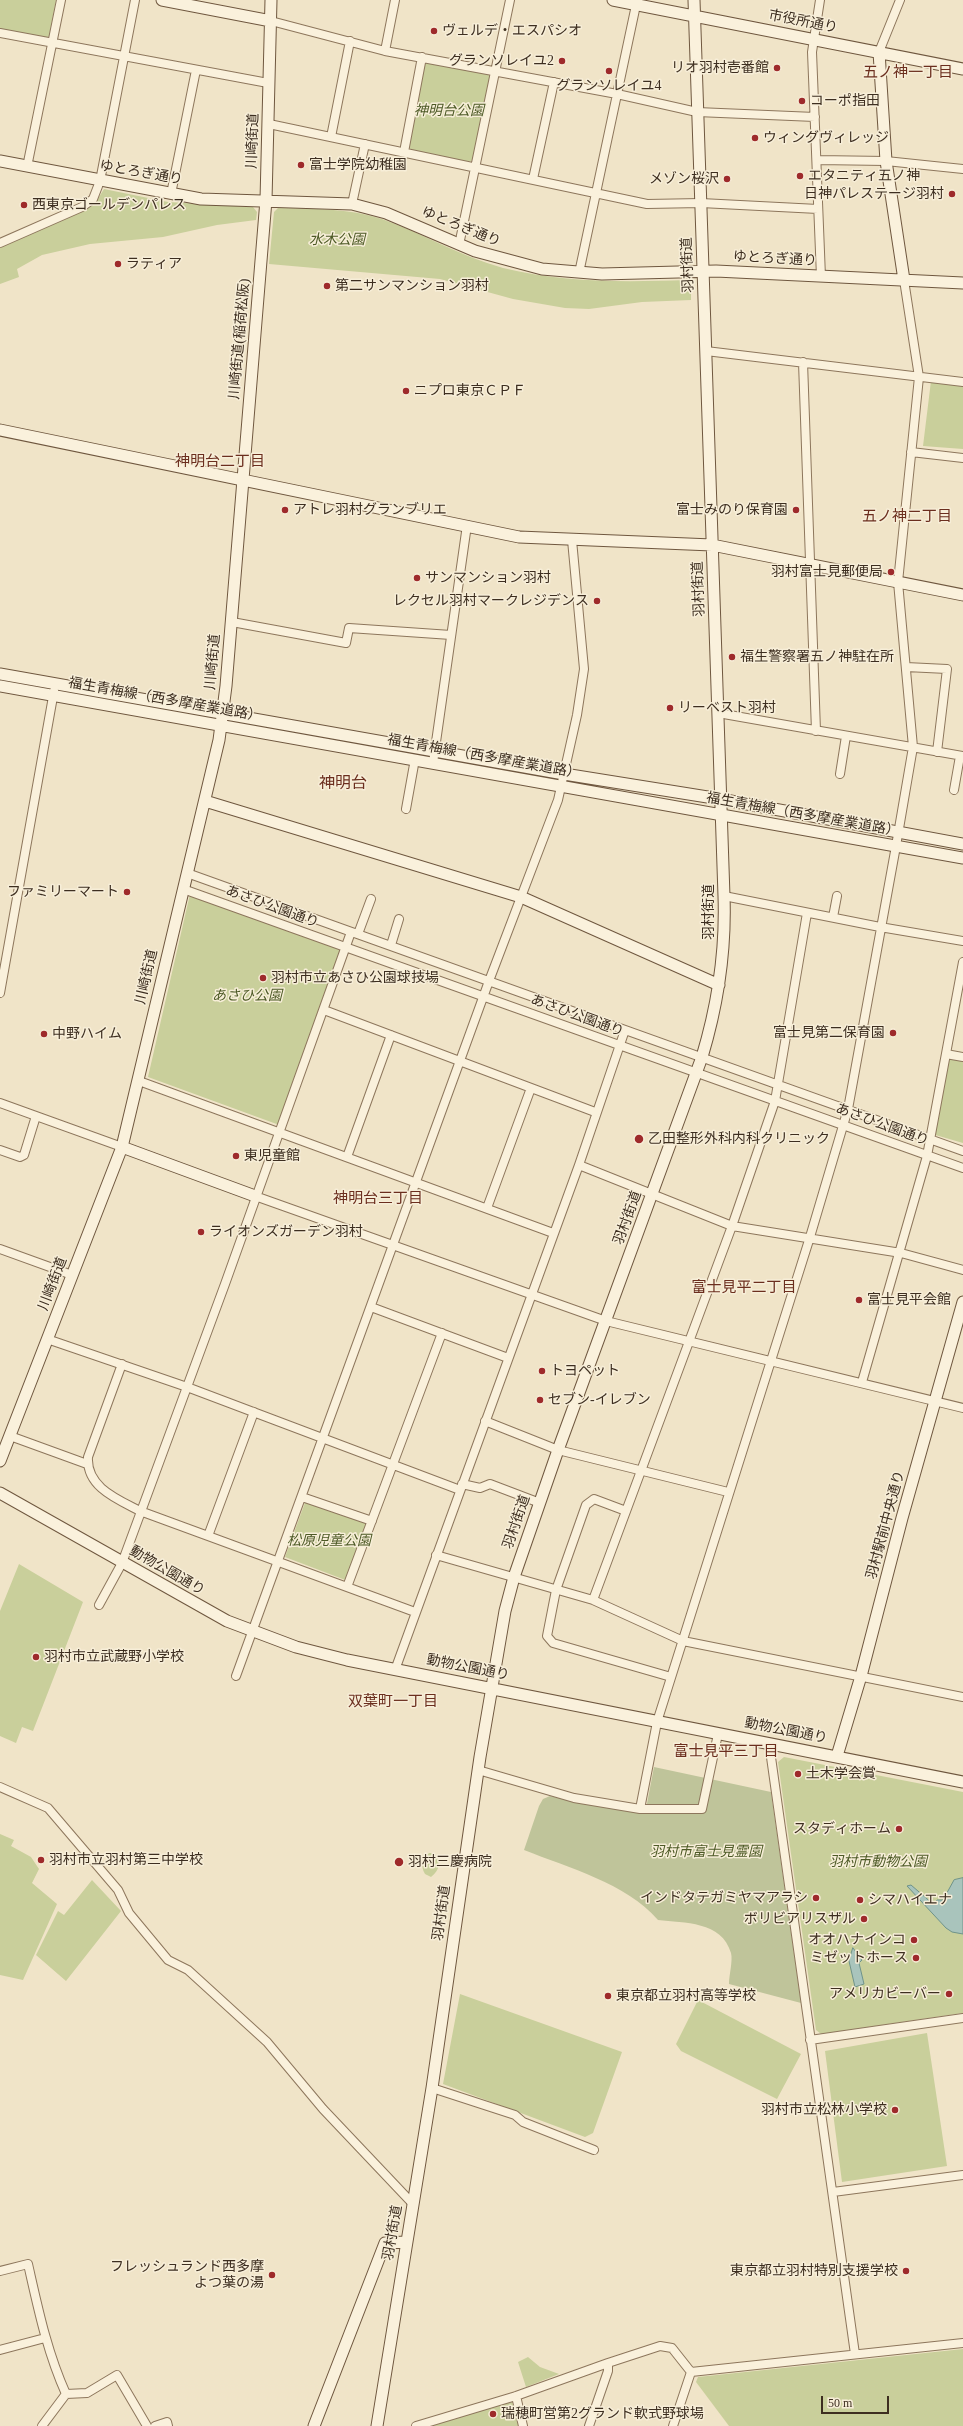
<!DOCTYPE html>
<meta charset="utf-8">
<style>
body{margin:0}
#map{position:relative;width:963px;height:2426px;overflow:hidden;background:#f0e4c8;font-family:"Times New Roman",serif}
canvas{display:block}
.scale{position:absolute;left:821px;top:2396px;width:68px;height:18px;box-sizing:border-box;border:2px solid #3d2e20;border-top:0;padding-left:5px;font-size:12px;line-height:14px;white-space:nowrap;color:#3d2e20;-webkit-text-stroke:3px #f7eed8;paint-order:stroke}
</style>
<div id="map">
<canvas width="963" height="2426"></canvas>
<div class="scale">50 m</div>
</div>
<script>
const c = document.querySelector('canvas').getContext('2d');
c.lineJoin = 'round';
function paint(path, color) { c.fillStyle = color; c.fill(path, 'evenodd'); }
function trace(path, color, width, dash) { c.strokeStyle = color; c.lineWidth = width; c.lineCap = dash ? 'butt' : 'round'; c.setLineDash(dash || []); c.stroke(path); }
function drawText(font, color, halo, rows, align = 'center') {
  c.font = font + ' "Times New Roman","Noto Sans JP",serif'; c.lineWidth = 3; c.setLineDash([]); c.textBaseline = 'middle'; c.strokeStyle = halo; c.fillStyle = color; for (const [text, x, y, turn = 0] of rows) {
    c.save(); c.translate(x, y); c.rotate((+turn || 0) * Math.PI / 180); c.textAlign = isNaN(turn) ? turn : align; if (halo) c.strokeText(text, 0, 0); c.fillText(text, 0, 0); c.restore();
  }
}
paint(new Path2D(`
 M0,0H56L49,36L45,39L0,30Z
 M428,60L487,73L490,77L473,160L469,162L411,150L408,145L424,64Z
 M104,189L168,202L253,207L257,212L256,220L217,225L163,237L90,244L42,255L17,269L19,277L0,284V247L94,205Z
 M278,208C313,209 349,208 382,219C424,234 460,256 503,268C565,283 624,282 687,280L691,283V300L642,302L589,309L565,308L513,299L440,279L269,264L274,212Z
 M931,381L963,383V449L923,446Z
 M190,894L344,946L282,1126L148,1077Z
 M950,1057L963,1059V1143L932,1134Z
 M306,1500L370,1521L348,1581L285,1557Z
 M19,1564L83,1602L33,1731L22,1727L16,1743L0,1736V1611Z
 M784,1757L963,1792V2013L821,2034L816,2030L778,1762Z
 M0,1834L14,1840L11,1846L31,1857L39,1869L32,1883L57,1904L23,1980L0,1975Z
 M429,1853H434C441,1862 440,1870 431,1877L425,1874C420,1866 423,1860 429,1853Z
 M92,1880L121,1911L66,1981L36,1955L58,1911L64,1915Z
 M460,1994L622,2052L593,2133L585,2137L443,2084Z
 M698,2000L801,2054L777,2099L681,2051L676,2044Z
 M927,2033L947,2166L842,2182L825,2051Z
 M963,2349V2426H729L696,2382L698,2377Z
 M528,2357L540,2367L559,2374L526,2387L518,2362Z
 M512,2402L520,2426H428Z`), '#c9cf9b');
paint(new Path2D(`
 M654,1767L771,1792L801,2003L729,1984C729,1975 733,1961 731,1953C722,1921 684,1923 658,1920C626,1883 569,1868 524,1850L539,1806L543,1799L550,1796L645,1814Z`), '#bfc49a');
const water = new Path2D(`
 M963,1878V1934L952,1932L946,1928L907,1886L911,1885L933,1904L937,1900H943L954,1880Z
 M853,1948L862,1960L859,1963L864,1984L855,1987L849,1961Z`);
paint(water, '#a9c4bc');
trace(water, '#6f938a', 1);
const street = new Path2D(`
 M820,0L812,52L821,277
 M271,21L385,51L617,94L697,112L815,117
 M0,33L268,83
 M385,51L395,0
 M879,52L900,0
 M269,124L647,204L701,203L818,209
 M331,137L350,41
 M404,152L422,57
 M817,160L886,161L963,169
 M27,167L61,0
 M533,179L554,82
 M171,194L196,70
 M352,204L365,144
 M0,243L82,207L93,199L100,181L135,0
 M459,245L510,0
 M579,273L636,5
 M706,351L963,382
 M803,362L816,731
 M911,452L963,458
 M232,622L346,643L349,628L451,635
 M906,667L947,669L937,752
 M718,713L963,756
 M433,763L467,525
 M840,774L846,736
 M954,790L960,756
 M406,809L415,759
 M187,873L963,1151
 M183,889L963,1168
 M724,896L880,927L963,941
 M833,917L837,896
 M358,934L371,899
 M391,945L399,919
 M0,993L54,691
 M324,1010L595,1112
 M946,1054L963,1057
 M139,1081L553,1233
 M0,1103L122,1147
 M0,1150L20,1157L24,1155L36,1116
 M347,1157L391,1035
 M579,1165L732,1226L901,1253L963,1270
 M255,1196L606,1321L963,1408
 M487,1208L531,1088
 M0,1249L72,1275
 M371,1307L508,1358
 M47,1339L187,1387L460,1490
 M122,1364L88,1457C86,1487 117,1499 140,1511L415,1612
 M862,1382L927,1156L963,962
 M485,1421L558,1450L728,1492
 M10,1436L87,1464
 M462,1484L480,1488L490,1484L540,1503
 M302,1497L372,1521
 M626,1511L594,1499L586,1505L556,1590L547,1636L553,1643L671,1677
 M208,1536L254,1412
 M436,1555L593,1600L683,1641L963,1697
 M347,1587L442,1333
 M593,1600L732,1226L775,1101L807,913
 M99,1605L122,1563L225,1284L351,932
 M395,1670L579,1165L625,1030
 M236,1676L489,981L558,800L577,715L584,669L572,540
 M769,1743L855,2354
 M478,1770L574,1798L640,1809H702L718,1734
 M0,1787L48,1808L118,1890L129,1913L168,1960L188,1970L267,2042L323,2109L413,2204
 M640,1809L657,1722L810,1237L848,1109L896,846L913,747L898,582L919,377L904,280
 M810,2040L963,2018
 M432,2088L515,2115L523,2122L594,2150
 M833,2192L963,2175
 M0,2271L28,2264C38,2308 47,2352 66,2394L42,2426
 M0,2350L45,2338
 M608,2363L660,2346L672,2348L691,2372
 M691,2372L963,2343
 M66,2394L87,2393L117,2375L147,2426
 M516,2396L523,2426
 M155,2426L167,2422L168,2426
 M416,2426L516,2396L608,2363V2371L589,2426
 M673,2426L691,2372`);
const secondary = new Path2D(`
 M162,0L271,21
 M613,0L963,69
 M879,52L886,161L904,280
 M0,161L201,199L352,204L386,213L475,251L542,269L602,274L716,271L963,283
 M0,430L519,537L712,545L963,595
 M0,674L564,774L720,799L963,844
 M0,686L963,858
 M205,801L521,897L719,985
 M122,1147L255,1196
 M0,1461L122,1147L219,740L226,686L266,200L271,0
 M0,1493L227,1621L296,1647L347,1660L963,1782
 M837,1756L861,1676L902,1518L963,1302
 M314,2426L385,2243L406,2242
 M377,2426L432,2088L480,1757L505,1611L514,1577L558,1450L702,1057C718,1004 726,952 724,896L694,0`);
trace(street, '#8d765c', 10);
trace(secondary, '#6f573f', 13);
trace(street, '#faf1dc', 8);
trace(secondary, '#faf1dc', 11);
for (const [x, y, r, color] of [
 [434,31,4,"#9e2a2b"],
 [562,61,4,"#9e2a2b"],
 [777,68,4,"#9e2a2b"],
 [609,71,4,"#9e2a2b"],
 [802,101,4,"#9e2a2b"],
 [755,138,4,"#9e2a2b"],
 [301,165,4,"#9e2a2b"],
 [800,176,4,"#9e2a2b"],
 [727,179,4,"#9e2a2b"],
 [952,194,4,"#9e2a2b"],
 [24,205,4,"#9e2a2b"],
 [118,264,4,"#9e2a2b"],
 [327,286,4,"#9e2a2b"],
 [406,391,4,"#9e2a2b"],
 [285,510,4,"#9e2a2b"],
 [796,510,4,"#9e2a2b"],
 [891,572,4,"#9e2a2b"],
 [417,578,4,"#9e2a2b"],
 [597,601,4,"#9e2a2b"],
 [732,657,4,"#9e2a2b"],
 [670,708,4,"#9e2a2b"],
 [127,892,4,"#9e2a2b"],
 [263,978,4,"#9e2a2b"],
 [893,1033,4,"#9e2a2b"],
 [44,1034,4,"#9e2a2b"],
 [639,1139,5,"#9e2a2b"],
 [236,1156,4,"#9e2a2b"],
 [201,1232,4,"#9e2a2b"],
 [859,1300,4,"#9e2a2b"],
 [542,1371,4,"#9e2a2b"],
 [540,1400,4,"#9e2a2b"],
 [36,1657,4,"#9e2a2b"],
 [798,1774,4,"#9e2a2b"],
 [899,1829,4,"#9e2a2b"],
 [41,1860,4,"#9e2a2b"],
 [399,1862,5,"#9e2a2b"],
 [816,1898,4,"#9e2a2b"],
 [860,1900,4,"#9e2a2b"],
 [864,1919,4,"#9e2a2b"],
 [914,1940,4,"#9e2a2b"],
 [916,1958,4,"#9e2a2b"],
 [949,1994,4,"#9e2a2b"],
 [608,1996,4,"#9e2a2b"],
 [895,2110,4,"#9e2a2b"],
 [906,2271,4,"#9e2a2b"],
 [272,2275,4,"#9e2a2b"],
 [493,2414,4,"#9e2a2b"]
]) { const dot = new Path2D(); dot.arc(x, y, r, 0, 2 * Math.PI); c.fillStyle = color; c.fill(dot); trace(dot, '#f7eed8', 1.5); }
drawText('14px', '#3d2e20', '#f7eed8', [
 ["市役所通り",803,22,11],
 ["川崎街道",253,141,-88],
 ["ゆとろぎ通り",141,173,10],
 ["ゆとろぎ通り",461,227,22],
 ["ゆとろぎ通り",775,259,3],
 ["羽村街道",688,265,-92],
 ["川崎街道(稲荷松阪)",240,339,-85],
 ["羽村街道",699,589,-92],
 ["川崎街道",213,662,-85],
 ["福生青梅線（西多摩産業道路）",165,700,10],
 ["福生青梅線（西多摩産業道路）",484,757,10],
 ["福生青梅線（西多摩産業道路）",803,815,10],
 ["あさひ公園通り",272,907,20],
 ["羽村街道",709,912,-90],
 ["川崎街道",147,977,-77],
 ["あさひ公園通り",577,1016,20],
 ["あさひ公園通り",882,1125,20],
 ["羽村街道",628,1218,-70],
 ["川崎街道",53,1284,-69],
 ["羽村街道",517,1522,-71],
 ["羽村駅前中央通り",886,1525,-75],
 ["動物公園通り",167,1571,30],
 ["動物公園通り",468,1668,11],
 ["動物公園通り",786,1731,11],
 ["羽村街道",442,1913,-82],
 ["羽村街道",393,2233,-80]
]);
drawText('14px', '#3d2e20', '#f7eed8', [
 ["ヴェルデ・エスパシオ",442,31],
 ["グランソレイユ2",554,61,"right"],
 ["リオ羽村壱番館",769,68,"right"],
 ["グランソレイユ4",609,86,"center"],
 ["コーポ指田",810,101],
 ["ウィングヴィレッジ",763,138],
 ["富士学院幼稚園",309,165],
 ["エタニティ五ノ神",808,176],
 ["メゾン桜沢",719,179,"right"],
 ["日神パレステージ羽村",944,194,"right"],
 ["西東京ゴールデンパレス",32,205],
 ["ラティア",126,264],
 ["第二サンマンション羽村",335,286],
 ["ニプロ東京ＣＰＦ",414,391],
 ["アトレ羽村グランブリエ",293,510],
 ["富士みのり保育園",788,510,"right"],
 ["羽村富士見郵便局",883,572,"right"],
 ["サンマンション羽村",425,578],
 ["レクセル羽村マークレジデンス",589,601,"right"],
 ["福生警察署五ノ神駐在所",740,657],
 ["リーベスト羽村",678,708],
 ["ファミリーマート",119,892,"right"],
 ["羽村市立あさひ公園球技場",271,978],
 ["富士見第二保育園",885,1033,"right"],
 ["中野ハイム",52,1034],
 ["乙田整形外科内科クリニック",648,1139],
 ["東児童館",244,1156],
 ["ライオンズガーデン羽村",209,1232],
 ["富士見平会館",867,1300],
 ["トヨペット",550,1371],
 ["セブン-イレブン",548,1400],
 ["羽村市立武蔵野小学校",44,1657],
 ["土木学会賞",806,1774],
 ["スタディホーム",891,1829,"right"],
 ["羽村市立羽村第三中学校",49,1860],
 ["羽村三慶病院",408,1862],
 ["インドタテガミヤマアラシ",808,1898,"right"],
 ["シマハイエナ",868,1900],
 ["ボリビアリスザル",856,1919,"right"],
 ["オオハナインコ",906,1940,"right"],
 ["ミゼットホース",908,1958,"right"],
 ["アメリカビーバー",941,1994,"right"],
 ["東京都立羽村高等学校",616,1996],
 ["羽村市立松林小学校",887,2110,"right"],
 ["フレッシュランド西多摩",264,2267,"right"],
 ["よつ葉の湯",264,2283,"right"],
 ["東京都立羽村特別支援学校",898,2271,"right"],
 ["瑞穂町営第2グランド軟式野球場",501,2414]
], 'left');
drawText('italic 14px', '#4d5a26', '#f7eed8', [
 ["神明台公園",449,111],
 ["水木公園",337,240],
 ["あさひ公園",247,996],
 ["松原児童公園",329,1541],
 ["羽村市富士見霊園",706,1852],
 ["羽村市動物公園",878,1862]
]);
drawText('15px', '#6b2e1e', '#f7eed8', [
 ["五ノ神一丁目",908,73],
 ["神明台二丁目",220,462],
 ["五ノ神二丁目",907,517],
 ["神明台三丁目",378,1199],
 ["富士見平二丁目",744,1288],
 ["双葉町一丁目",393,1702],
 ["富士見平三丁目",726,1752]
]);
drawText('16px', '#6b2e1e', '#f7eed8', [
 ["神明台",343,784]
]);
</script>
